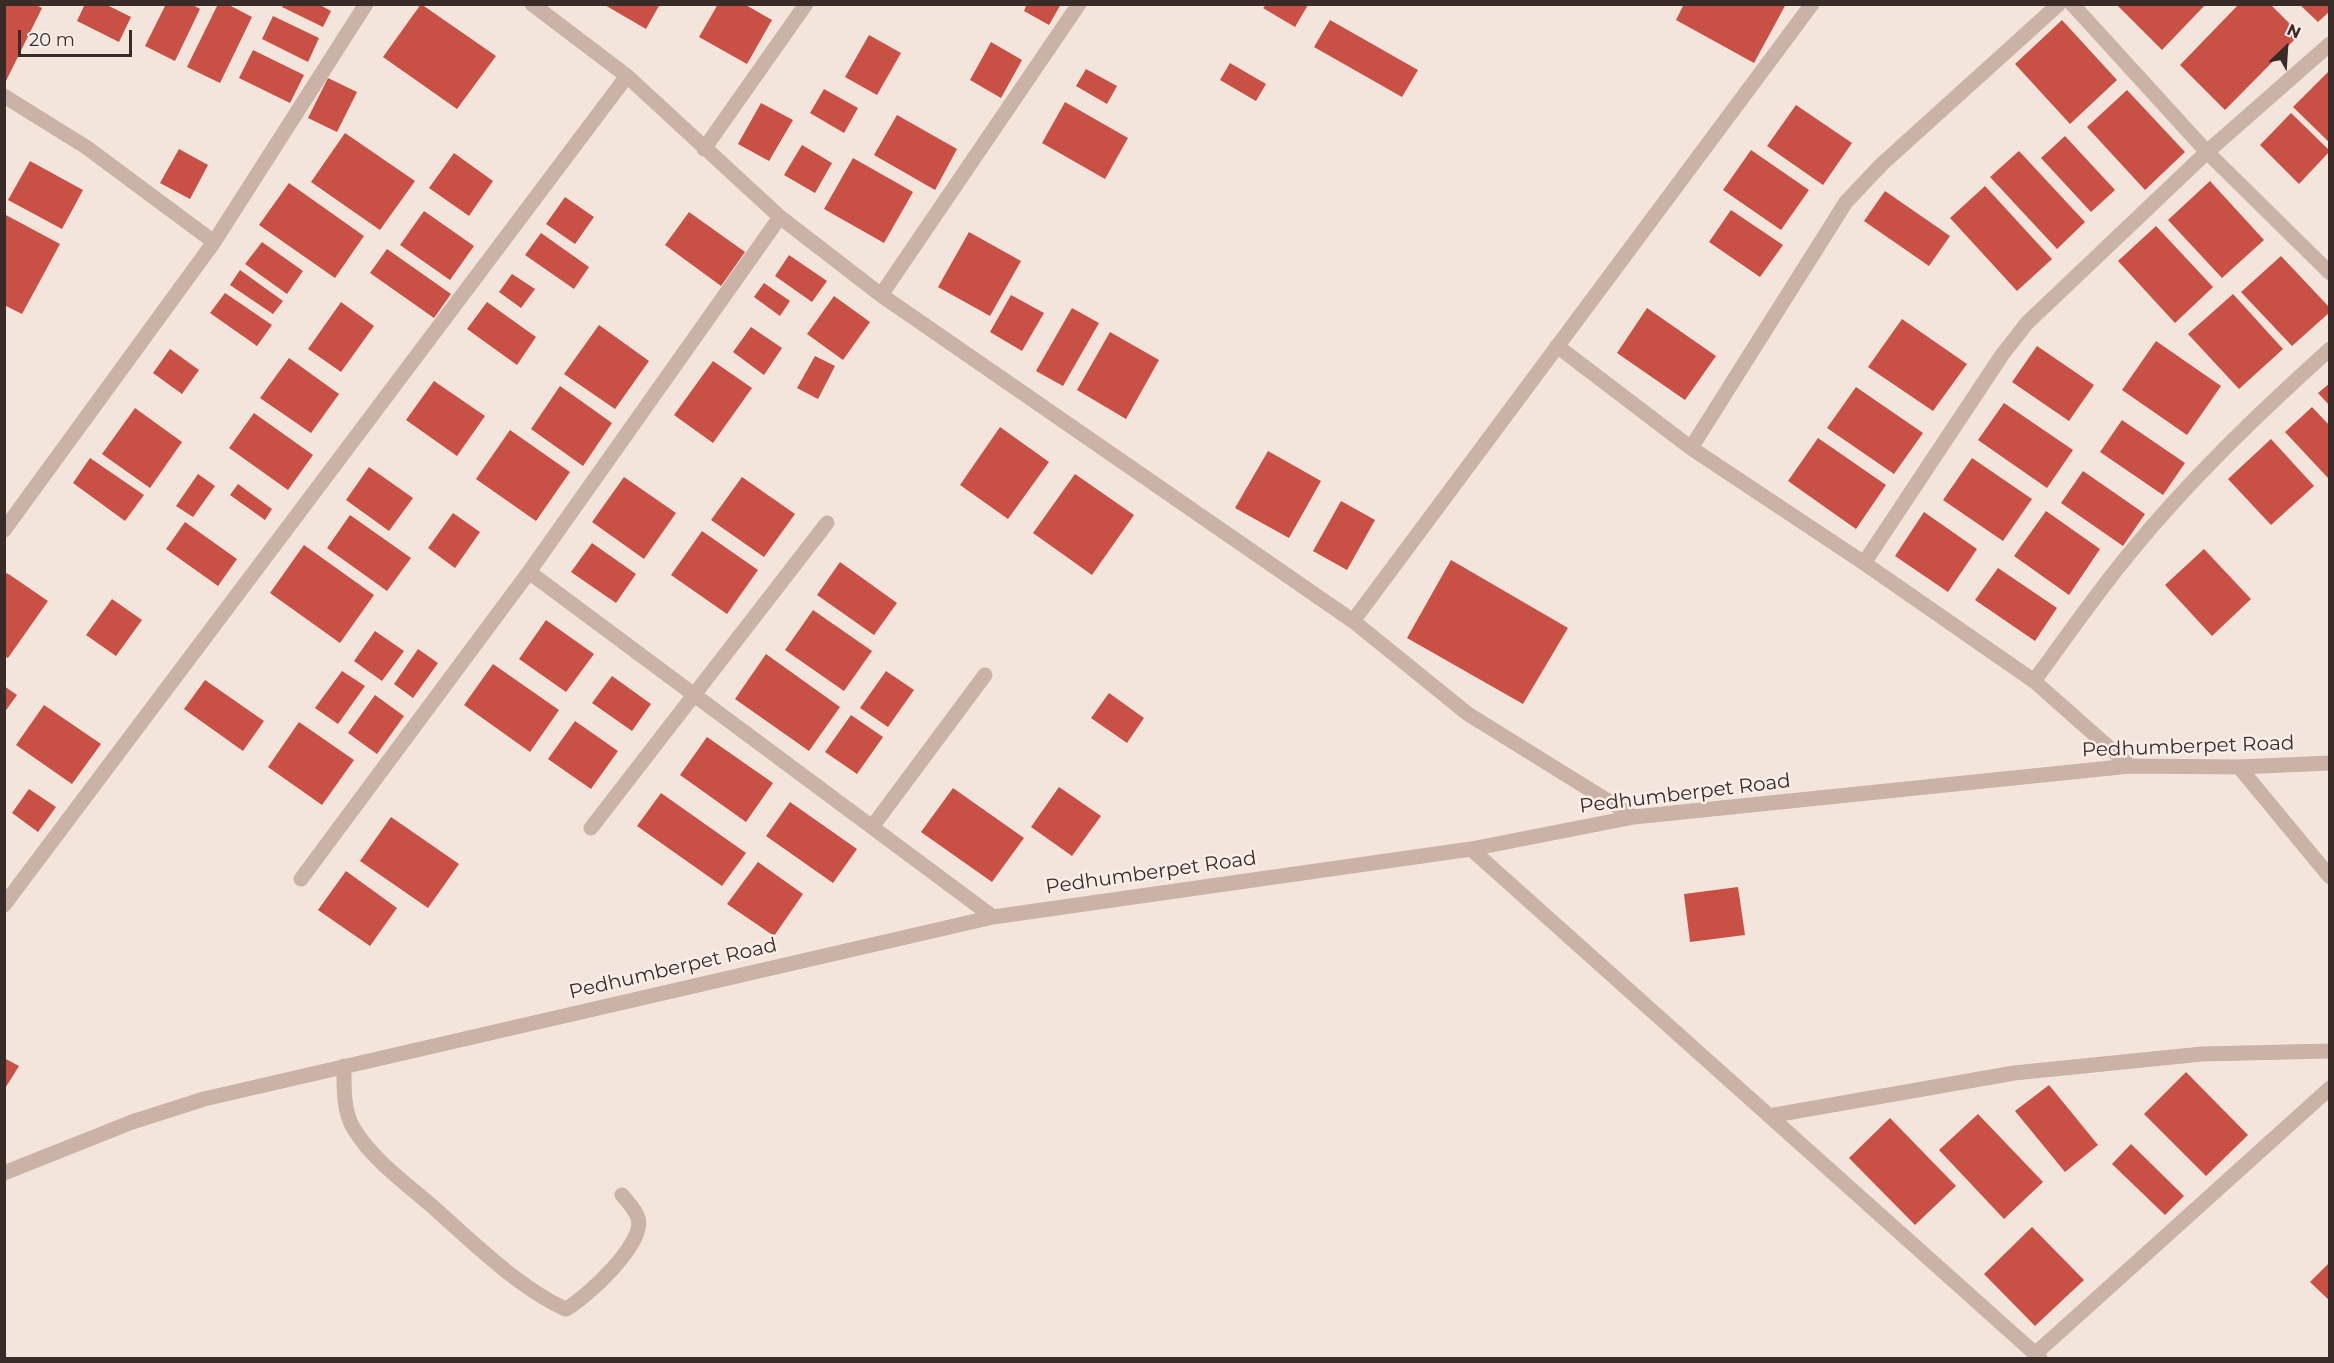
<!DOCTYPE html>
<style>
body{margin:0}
#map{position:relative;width:2334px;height:1363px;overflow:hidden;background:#f3e5dc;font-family:Montserrat,sans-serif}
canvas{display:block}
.frame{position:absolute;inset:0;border:6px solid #382b28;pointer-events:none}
.north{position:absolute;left:2256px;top:18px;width:60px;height:60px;-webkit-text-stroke:4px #faefe8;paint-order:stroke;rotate:25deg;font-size:16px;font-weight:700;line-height:24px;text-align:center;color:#382b28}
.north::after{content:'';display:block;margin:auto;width:21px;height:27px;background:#382b28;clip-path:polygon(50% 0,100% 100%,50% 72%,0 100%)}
.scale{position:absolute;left:18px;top:30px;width:114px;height:27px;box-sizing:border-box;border:3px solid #382b28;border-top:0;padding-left:8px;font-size:18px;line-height:21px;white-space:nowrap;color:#382b28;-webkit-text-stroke:4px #faefe8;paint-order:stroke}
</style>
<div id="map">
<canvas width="2334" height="1363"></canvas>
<div class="frame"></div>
<div class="north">N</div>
<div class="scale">20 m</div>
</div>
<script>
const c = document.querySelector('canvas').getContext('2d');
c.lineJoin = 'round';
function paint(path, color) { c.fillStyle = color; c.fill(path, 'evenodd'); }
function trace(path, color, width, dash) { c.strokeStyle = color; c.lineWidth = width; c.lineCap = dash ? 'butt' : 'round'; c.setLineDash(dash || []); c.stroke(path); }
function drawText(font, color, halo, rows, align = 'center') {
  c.font = font + ' Montserrat,sans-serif'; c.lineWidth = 5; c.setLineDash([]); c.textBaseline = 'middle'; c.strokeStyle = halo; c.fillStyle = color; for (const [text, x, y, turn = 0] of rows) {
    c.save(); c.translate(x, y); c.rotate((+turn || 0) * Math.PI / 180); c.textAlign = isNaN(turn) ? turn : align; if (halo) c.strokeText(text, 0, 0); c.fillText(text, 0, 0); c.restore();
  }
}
paint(new Path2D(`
 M4,4H34L42,8L6,81Z
 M85,4H105L131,17L119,42L77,21Z
 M166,4H191L200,9L175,61L145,46Z
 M218,4H227L252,17L220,83L187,67Z
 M283,4H318L331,11L323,27L282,7Z
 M421,4L496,56L457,109L383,57Z
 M603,4H660L646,29Z
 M718,4H744L772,20L747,64L699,37Z
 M1027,4H1061L1049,25L1024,11Z
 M1684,4H1786L1754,63L1676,20Z
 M2116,4H2206L2162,50Z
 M2239,4H2270L2300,34L2225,110L2180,65Z
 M2299,4H2330V11L2318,22Z
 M1266,5H1308L1295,27L1263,8Z
 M273,16L319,38L308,62L262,39Z
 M1330,20L1418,70L1402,97L1314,47Z
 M2062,20L2117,80L2070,124L2015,64Z
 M869,35L901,53L877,95L845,77Z
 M991,42L1022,60L1001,98L970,80Z
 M253,50L304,75L290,103L239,78Z
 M1230,63L1266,84L1256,101L1220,80Z
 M1086,69L1117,86L1107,104L1076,86Z
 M2330,70V143L2293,107Z
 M328,78L357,92L337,132L308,118Z
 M824,89L858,108L844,133L810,113Z
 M2127,90L2185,152L2145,190L2087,127Z
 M1065,102L1128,138L1105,179L1042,143Z
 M761,103L793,120L769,161L738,144Z
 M1796,105L1852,143L1823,185L1767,146Z
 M2291,113L2330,151L2299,184L2260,145Z
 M897,115L957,149L935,190L874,155Z
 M345,133L415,181L380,230L311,182Z
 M2065,136L2115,190L2091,212L2041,158Z
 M802,145L832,163L815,193L784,175Z
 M179,149L208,165L190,199L160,183Z
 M1751,150L1809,190L1781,230L1723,190Z
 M2019,151L2085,222L2057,249L1990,177Z
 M454,153L493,181L469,216L429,188Z
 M853,158L913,192L884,243L824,209Z
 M30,161L83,190L62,229L8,200Z
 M2210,181L2264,240L2222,278L2168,220Z
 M289,183L364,236L335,278L259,225Z
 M1985,186L2052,259L2017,291L1950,218Z
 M1885,191L1950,236L1929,266L1864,221Z
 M565,197L594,217L575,244L546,224Z
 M1731,210L1783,245L1760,277L1709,242Z
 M424,211L474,246L450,280L400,245Z
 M689,212L745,252L721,286L665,245Z
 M4,214L60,244L22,314L4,305Z
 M2156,226L2213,287L2175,323L2118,261Z
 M969,232L1021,261L990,316L938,287Z
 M541,233L589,267L574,289L525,255Z
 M262,242L303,271L287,294L245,264Z
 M387,249L451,294L434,318L370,273Z
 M789,255L827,281L812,302L775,276Z
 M2281,256L2330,308V312L2292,346L2241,292Z
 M240,270L283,301L273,314L230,285Z
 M512,274L535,289L521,308L499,292Z
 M764,283L790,301L780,316L754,297Z
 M225,293L272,325L257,346L210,313Z
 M2233,294L2283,349L2239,389L2188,334Z
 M1011,295L1044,313L1022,351L990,332Z
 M834,296L870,322L843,360L807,334Z
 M341,302L374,326L341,372L308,349Z
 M487,302L536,337L517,365L467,329Z
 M1072,308L1099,323L1063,386L1036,371Z
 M1647,308L1716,356L1685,400L1617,353Z
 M1902,319L1967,364L1933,411L1868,367Z
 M599,325L649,361L615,409L564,374Z
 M751,327L782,348L764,375L733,352Z
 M1110,332L1159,360L1126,419L1077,390Z
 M2156,341L2221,386L2187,435L2122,390Z
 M2037,346L2094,385L2069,421L2012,382Z
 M170,349L199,370L182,394L153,373Z
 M815,356L835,366L818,399L797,388Z
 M289,358L339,394L311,433L260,398Z
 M713,361L752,388L713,443L674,415Z
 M434,381L485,416L457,456L406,420Z
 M2330,383V406L2318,393Z
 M560,386L612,423L583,466L531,429Z
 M1856,387L1923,433L1894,474L1827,428Z
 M2004,403L2073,450L2047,488L1978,440Z
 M2312,407L2330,426L2328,478L2285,432Z
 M135,408L182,442L150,488L102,454Z
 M254,413L313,455L288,490L229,448Z
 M2122,420L2185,463L2163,495L2100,452Z
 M1000,427L1049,462L1008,519L960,485Z
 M510,430L570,472L536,521L476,479Z
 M1818,438L1886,485L1856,529L1788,481Z
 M2271,439L2314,486L2271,525L2228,479Z
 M1268,451L1321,481L1289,538L1235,508Z
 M90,458L144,495L125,521L73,483Z
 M1972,458L2032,499L2003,541L1943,500Z
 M369,467L413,498L389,531L346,500Z
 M2083,471L2145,514L2123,546L2061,503Z
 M198,474L215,486L193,517L176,506Z
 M1075,474L1134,515L1092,575L1033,533Z
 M624,477L676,513L644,559L592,522Z
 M742,477L795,514L764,557L711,520Z
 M238,484L272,509L265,520L230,495Z
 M1341,501L1375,520L1347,570L1313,551Z
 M2046,511L2100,549L2069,595L2014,556Z
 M1924,512L1977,549L1948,592L1895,556Z
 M453,513L480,532L455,568L428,548Z
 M350,515L411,558L387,591L327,548Z
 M185,522L237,559L218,586L166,549Z
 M702,531L758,570L727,614L671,575Z
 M592,543L636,574L616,603L571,572Z
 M304,545L374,595L340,643L270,593Z
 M2204,549L2251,599L2212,636L2165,585Z
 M1451,560L1568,628L1523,704L1407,638Z
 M840,562L897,603L874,635L817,595Z
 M1998,568L2057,608L2035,641L1975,600Z
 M7,573L48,601L8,658L4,656V577Z
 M112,599L142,620L116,656L86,635Z
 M813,610L872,651L844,691L785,650Z
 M546,620L594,654L566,692L519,659Z
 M375,631L404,651L382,681L354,661Z
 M418,649L438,663L413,698L394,684Z
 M766,654L840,707L809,751L735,699Z
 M493,664L559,710L530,752L464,705Z
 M342,671L365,686L338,724L315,708Z
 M886,671L914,690L888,727L860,708Z
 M612,676L651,704L632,731L592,703Z
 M205,680L264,721L243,751L184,709Z
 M4,686L17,695L4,713Z
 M1109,693L1144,718L1127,743L1091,718Z
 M375,695L404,716L377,754L348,733Z
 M44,705L101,744L72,784L16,745Z
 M851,715L883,737L857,774L825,752Z
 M575,721L618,751L591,789L548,759Z
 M299,722L354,760L322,805L268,767Z
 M707,737L773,783L746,822L680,775Z
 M1059,787L1101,816L1072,856L1031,827Z
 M953,788L1024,838L992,882L921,832Z
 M29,789L56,807L38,832L12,813Z
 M661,793L746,853L722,886L637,826Z
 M790,802L857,849L833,883L766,836Z
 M391,817L459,864L428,908L360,861Z
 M758,862L803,894L774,936L727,904Z
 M346,871L397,908L370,946L318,910Z
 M1738,887L1745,935L1690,942L1684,894Z
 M4,1058L19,1066L4,1090Z
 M2186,1072L2248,1135L2206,1176L2144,1114Z
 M2049,1085L2098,1145L2065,1172L2015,1111Z
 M1978,1114L2043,1182L2004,1219L1939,1150Z
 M1890,1118L1956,1186L1915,1225L1849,1158Z
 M2131,1144L2184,1196L2165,1215L2112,1164Z
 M2032,1227L2084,1280L2035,1326L1984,1274Z
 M2330,1262V1301L2310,1282Z`), '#c95044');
trace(new Path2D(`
 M532,4L627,76L780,217L881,295L1353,621L1468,714L1634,817
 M2072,4L2207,152L2330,273
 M4,96L86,147L214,242
 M704,149L806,4
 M881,295L1079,4
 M1557,346L1691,448L1864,563L2034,681L2130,766
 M1691,448L1846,202L1882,164L2059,4
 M4,530L214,242L366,4
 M1864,563L2002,355L2027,323L2207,152L2330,44
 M529,572L993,917
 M1353,621L1812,4
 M2034,681C2065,639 2095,595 2129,554C2189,480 2259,413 2330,349
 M2239,767L2330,877
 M872,827L985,675
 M591,828L827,523
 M1471,849L2040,1358
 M301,879L529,572L780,217
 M4,905L627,76
 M344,1066C344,1086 343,1112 354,1129C373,1160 404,1182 432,1206C470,1240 520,1289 566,1309C587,1297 646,1243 638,1218C636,1210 627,1201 622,1195
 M1769,1116L2014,1073L2202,1054L2330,1051
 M4,1173L132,1122L204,1099L993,917L1471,849L1634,817L2130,766L2239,767L2330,763
 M2035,1354L2330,1088`), '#cbb2a7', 15);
drawText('20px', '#382b28', '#faefe8', [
 ["Pedhumberpet Road",2188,747,-2],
 ["Pedhumberpet Road",1685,794,-7],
 ["Pedhumberpet Road",1151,873,-8],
 ["Pedhumberpet Road",673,969,-13]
]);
</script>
